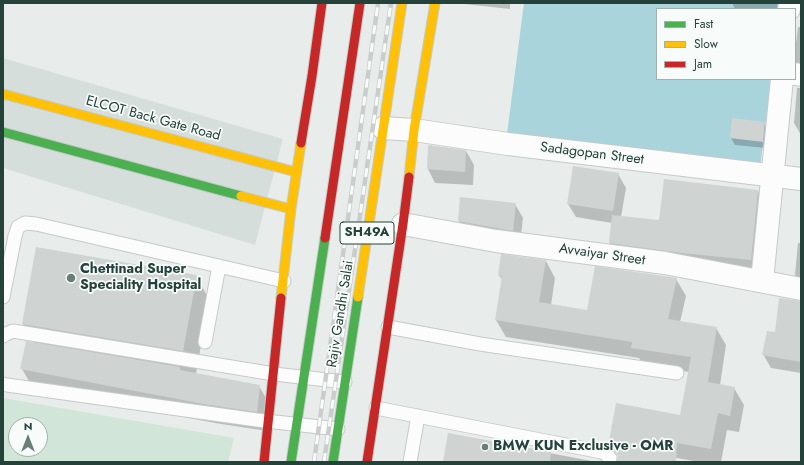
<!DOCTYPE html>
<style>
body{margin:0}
#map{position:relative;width:804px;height:465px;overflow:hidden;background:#e8edeb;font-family:Jost,sans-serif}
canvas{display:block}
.frame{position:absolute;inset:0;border:4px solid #24423a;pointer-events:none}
.legend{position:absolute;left:656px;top:8px;width:140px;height:72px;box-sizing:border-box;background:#f7fbf9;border:1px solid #a3b1ad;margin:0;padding:5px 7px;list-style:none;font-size:12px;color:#24423a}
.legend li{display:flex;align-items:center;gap:8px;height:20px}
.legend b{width:20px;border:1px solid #a3b1ad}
.north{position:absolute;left:8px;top:417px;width:40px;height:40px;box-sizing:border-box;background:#f7fbf9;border:1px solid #a3b1ad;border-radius:50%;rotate:0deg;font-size:11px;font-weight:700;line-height:16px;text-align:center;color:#24423a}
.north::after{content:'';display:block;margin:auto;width:14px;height:18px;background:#697e78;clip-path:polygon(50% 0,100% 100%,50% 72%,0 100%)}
</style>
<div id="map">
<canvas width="804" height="465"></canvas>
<div class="frame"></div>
<ul class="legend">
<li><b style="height:5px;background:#4caf50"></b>Fast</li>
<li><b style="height:5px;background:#ffc107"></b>Slow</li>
<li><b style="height:5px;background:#c62828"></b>Jam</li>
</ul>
<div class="north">N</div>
</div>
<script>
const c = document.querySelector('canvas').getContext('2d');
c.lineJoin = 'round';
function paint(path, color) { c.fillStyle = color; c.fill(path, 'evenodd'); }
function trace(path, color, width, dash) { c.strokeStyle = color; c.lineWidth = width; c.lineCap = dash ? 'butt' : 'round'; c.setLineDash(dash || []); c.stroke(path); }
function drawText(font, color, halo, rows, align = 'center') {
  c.font = font + ' Jost,sans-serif'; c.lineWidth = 3.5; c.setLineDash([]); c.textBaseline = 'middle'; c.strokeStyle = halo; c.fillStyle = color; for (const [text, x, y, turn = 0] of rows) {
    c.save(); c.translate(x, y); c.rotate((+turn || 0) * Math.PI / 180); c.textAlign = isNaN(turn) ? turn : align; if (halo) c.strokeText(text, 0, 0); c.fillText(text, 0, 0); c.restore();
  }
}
paint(new Path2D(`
 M3,58L283,139L255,245L3,168Z`), '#d6dedb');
paint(new Path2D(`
 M3,398L234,438L228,462H3ZM16,425H40V449H16Z`), '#d1e6d8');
paint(new Path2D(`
 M524,3H780L779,9H657V79H771L760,168L507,134Z`), '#a9d4db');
paint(new Path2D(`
 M463,3H510V9L464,4Z
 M733,3H789L788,9H735L733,5Z
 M798,27H801V71L795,61V51Z
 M797,88H801V135L794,123Z
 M733,119L764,123L768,130L766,148L735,145L731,138Z
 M466,151L474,165L473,185L435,183L428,169Z
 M618,174L626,188L621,217L659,221L758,191L766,205L758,273L618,257L610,243L612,223L576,217L568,204Z
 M515,204L523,218L520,244L467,235L459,221Z
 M798,243H801V286L795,275Z
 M37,248L196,276L209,299L196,374L259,386L270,405L267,431L215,423L33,388L22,369L34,344L23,324Z
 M546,261L555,278L551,305L588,311L676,279L686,296L680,322L716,328L726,345L720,385L734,388L744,405L739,432L727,430L721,462H699L622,448L681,416L689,372L642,364L639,358L506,337L496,320L503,281L499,275Z
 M801,302V373L771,368L763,354L775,333Z
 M449,434L597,462H444Z
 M801,443V462H800Z`), '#0003');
paint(new Path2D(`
 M732,118L765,122L763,142L730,138Z
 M428,145L466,150L465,172L427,169Z
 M573,166L619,173L613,211L567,204Z
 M664,179L758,190L751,260L682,253L667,251L609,243L612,215L659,220Z
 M460,197L516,203L513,231L458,221Z
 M36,247L197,275L183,351L22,324Z
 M501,254L546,260L539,302L587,310L595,266L677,278L668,319L717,327L708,382L735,387L730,416L718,413L711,449L677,443L676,462H617L618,456L616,453L608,446L616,403L680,415L691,357L631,348L632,342L495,320L502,276L498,275Z
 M779,298L801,301V362L762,355L767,331L775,332Z
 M26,341L180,367V370L260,385L257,412L204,404L20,369Z
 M448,433L551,452L550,462H443Z`), '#cfd4d2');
const lane = new Path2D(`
 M3,297L15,236L18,227L25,223L36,224L284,281
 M388,327L480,344L677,373
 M3,336L6,334L13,331L274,374L345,382
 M205,342L219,266
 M3,384L7,385L257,420L338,429
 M376,408L602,452L607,455L610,458L609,462
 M410,462L418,416`);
const street = new Path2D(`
 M789,9L790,3
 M795,74L801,75
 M383,128L414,130L508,144L801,179
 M403,224L496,241L665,263L801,289
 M762,281L782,79`);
const fast = new Path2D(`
 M3,132L241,196
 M291,462L325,238
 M333,462L358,297`);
const slow = new Path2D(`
 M3,94L296,172
 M409,177L414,130L435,3
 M241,196L291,209
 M358,297L402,3
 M281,298L291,209L301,143`);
const jam = new Path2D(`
 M301,143L312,76L322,3
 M325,238L360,3
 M264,462L281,298
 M367,462L403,224L409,177`);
trace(lane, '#c5cac8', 15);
trace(street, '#c5cac8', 24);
trace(fast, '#c3cbc8', 11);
trace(slow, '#c3cbc8', 11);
trace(jam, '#c3cbc8', 11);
trace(lane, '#fcfcfc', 13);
trace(street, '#fcfcfc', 22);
trace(fast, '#4caf50', 9);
trace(slow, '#ffc107', 9);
trace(jam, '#c62828', 9);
const rail = new Path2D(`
 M314,462L378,3
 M324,462L391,3`);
trace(rail, '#c9cdcc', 4.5);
trace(rail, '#f7fbf9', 3, [9]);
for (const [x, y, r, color] of [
 [71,278,5,"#697e78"],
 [485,447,4,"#697e78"]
]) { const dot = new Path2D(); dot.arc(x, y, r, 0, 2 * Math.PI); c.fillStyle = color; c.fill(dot); trace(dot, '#f7fbf9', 1.5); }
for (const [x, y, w] of [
 [367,233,54]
]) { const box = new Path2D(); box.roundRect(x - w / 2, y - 11, w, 22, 3); c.fillStyle = '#f7fbf9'; c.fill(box); trace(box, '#24423a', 1); }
drawText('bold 13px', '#24423a', null, [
 ["SH49A",367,233]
]);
drawText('14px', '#24423a', '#f7fbf9', [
 ["ELCOT Back Gate Road",153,119,15],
 ["Sadagopan Street",592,154,7],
 ["Avvaiyar Street",602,255,8],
 ["Rajiv Gandhi Salai",341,314,-81]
]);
drawText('bold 14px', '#24423a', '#f7fbf9', [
 ["Chettinad Super",80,270],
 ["Speciality Hospital",80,286],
 ["BMW KUN Exclusive - OMR",493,447]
], 'left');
</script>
